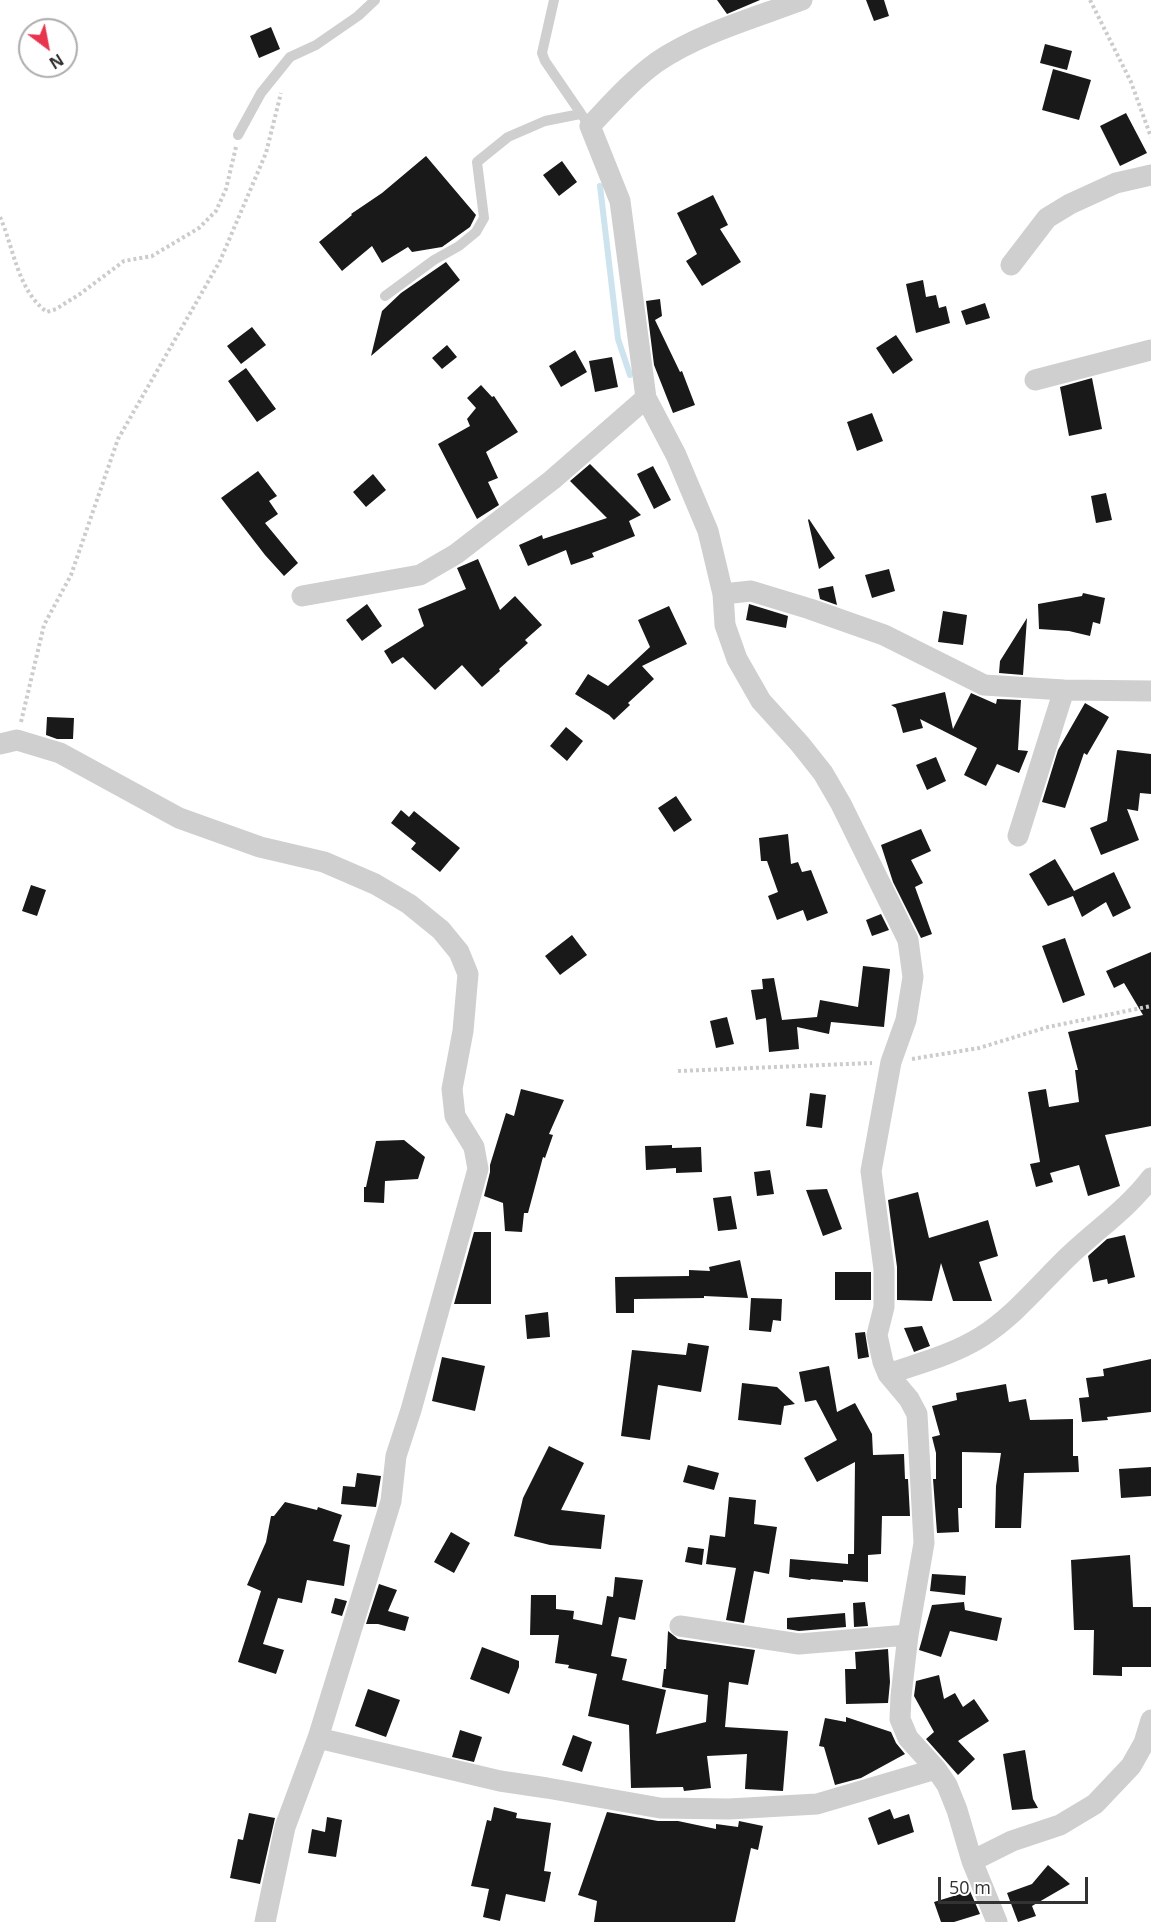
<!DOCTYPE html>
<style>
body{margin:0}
#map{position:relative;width:1151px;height:1922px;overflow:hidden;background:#fff;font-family:"Open Sans",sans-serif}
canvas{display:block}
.north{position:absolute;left:18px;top:18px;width:60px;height:60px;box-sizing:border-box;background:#fff;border:2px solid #adadad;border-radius:50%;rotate:148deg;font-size:16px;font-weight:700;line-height:24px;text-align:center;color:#323232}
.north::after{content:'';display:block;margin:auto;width:21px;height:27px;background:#e8354e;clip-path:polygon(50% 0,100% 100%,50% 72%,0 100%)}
.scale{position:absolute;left:938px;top:1877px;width:150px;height:27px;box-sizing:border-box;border:3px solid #323232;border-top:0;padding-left:8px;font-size:18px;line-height:21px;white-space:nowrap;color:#323232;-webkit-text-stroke:4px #fff;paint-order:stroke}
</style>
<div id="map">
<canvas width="1151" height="1922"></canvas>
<div class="north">N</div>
<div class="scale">50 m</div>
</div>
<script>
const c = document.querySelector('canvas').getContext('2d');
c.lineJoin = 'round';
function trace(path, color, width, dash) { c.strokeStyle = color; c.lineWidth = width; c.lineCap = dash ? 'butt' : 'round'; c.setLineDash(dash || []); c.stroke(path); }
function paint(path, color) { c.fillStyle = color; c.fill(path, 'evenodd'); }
trace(new Path2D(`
 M600,186L618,339L630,375`), '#cde3ee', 6);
paint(new Path2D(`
 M717,0H760L727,14Z
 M866,0H884L889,16L874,21Z
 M271,27L280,49L259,58L250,36Z
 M1045,44L1072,51L1067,70L1040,63Z
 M1053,69L1091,80L1079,120L1042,110Z
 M1126,113L1147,153L1120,166L1100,126Z
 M426,156L476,215L470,227L442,247L412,252L408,247L382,263L372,246L342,271L319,242L352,215L351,214L382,193Z
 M562,161L577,182L559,196L543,175Z
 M713,195L728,225L720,229L741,262L702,286L686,261L697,254L677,213Z
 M446,262L460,280L371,356L382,311L401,293Z
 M923,280L926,297L936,295L939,308L946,306L950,323L916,333L906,284Z
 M660,299L662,316L655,320L680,372L682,371L695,405L673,413L654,365L646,301Z
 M985,303L990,318L966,325L961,311Z
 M252,327L266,345L241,364L227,346Z
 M896,335L913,360L893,374L876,348Z
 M447,345L457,357L442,369L432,358Z
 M575,350L587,372L561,387L549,366Z
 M612,357L618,387L595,392L589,361Z
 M246,368L276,409L257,422L228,381Z
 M1092,378L1102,429L1069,436L1060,387Z
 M481,385L492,397L494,396L518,432L486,452L498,478L488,482L499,505L477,519L438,444L470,426L467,419L476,408L467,398Z
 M872,413L883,441L857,451L847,422Z
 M590,464L641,515L629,521L635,536L592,553L594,557L571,565L566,550L528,566L519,545L542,535L543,539L607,518L570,481Z
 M653,466L671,500L654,509L637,474Z
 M258,471L277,496L269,501L278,514L265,523L298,563L284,576L265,555L221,498Z
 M373,474L386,490L366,507L353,492Z
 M1106,493L1112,520L1096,523L1091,496Z
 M809,519L835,558L819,569L808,520Z
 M478,559L500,610L515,596L542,625L525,640L528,643L499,669L500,671L482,687L462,665L435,690L403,657L392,664L384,651L424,626L418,609L466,589L457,568Z
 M889,569L895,591L872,598L865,575Z
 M833,586L837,605L820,599L818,589Z
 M1083,593L1105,598L1100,624L1093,622L1090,636L1069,631L1039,629L1038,604L1082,596Z
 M367,604L382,626L362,641L346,620Z
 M749,604L788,616L786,628L746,620Z
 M669,606L687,644L642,666L654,679L628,703L630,705L614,720L609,715L575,694L588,674L608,686L650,647L638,620Z
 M943,611L967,615L963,645L938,642Z
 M1027,618L1023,675L999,673L1000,661Z
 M945,692L953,729L971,693L996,704L997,699L1021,700L1018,750L1028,751L1019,773L997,764L986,786L964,775L977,748L920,719L923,728L903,733L896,708L891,705Z
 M1085,703L1109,717L1087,755L1084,753L1065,808L1042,802L1058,750Z
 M47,717L74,718L73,739H57L46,735Z
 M566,727L583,741L567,761L550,746Z
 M1117,750L1151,754V794L1140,793L1138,811L1127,809L1139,840L1101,855L1090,828L1107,821Z
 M936,757L946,781L927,790L916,765Z
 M676,796L692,820L674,832L658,808Z
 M401,810L409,817L414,811L460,848L440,872L411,849L416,843L391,823Z
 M921,829L931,851L911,860L923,883L915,887L932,934L921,938L893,882L881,845Z
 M788,834L791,864L798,862L802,872L811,870L828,913L807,921L803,910L777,920L768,896L778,892L767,861H761L759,838Z
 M1055,859L1074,891L1114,872L1131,908L1113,917L1106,902L1082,917L1073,896L1048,906L1029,874Z
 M31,885L46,890L37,916L22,911Z
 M881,914L889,930L872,936L866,920Z
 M572,935L587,955L560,975L545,956Z
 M1065,938L1085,995L1063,1003L1042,946Z
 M1151,952V1126L1105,1135L1120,1186L1088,1196L1079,1165L1050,1173L1053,1182L1036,1187L1030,1164L1040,1162L1028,1092L1046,1089L1049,1107L1079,1102L1075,1070H1078L1068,1032L1143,1015L1124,983L1114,988L1106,971Z
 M863,966L890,969L884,1027L831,1022L829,1034L797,1027L799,1049L769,1052L766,1018L756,1020L751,990L763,989L762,979L774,978L782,1020L817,1017L820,1000L858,1007Z
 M727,1017L734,1044L716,1048L710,1021Z
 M521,1089L564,1100L549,1134L553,1135L545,1158L543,1157L528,1213H524L522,1232L505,1231L503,1203L484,1196L490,1172V1165L506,1113L514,1116Z
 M810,1093L826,1095L822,1128L806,1126Z
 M404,1140L425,1157L418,1179L385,1181L384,1203L364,1202V1187H366L376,1141Z
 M672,1145V1148L701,1147L702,1172L676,1173V1168L646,1170L645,1146Z
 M770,1170L774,1194L757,1196L754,1172Z
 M827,1189L842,1229L823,1236L806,1190Z
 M918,1192L929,1238L988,1220L998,1256L979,1262L992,1301H953L941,1263L932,1301L897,1300V1267L888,1200Z
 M731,1196L737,1229L718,1231L713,1198Z
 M474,1232H491V1304H454Z
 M1125,1235L1135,1277L1108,1284L1107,1279L1093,1282L1088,1256L1107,1239Z
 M740,1260L748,1298L704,1296V1298L634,1299V1313H616L615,1277L689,1276V1270L710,1271L709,1267Z
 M835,1272H871V1300H835Z
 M751,1298L782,1299L781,1321L773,1320L771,1332L749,1330Z
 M548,1312L550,1337L527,1339L525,1315Z
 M922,1326L930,1346L914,1352L904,1328Z
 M865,1332L869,1357L858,1359L855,1333Z
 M688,1343L709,1346L701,1392L658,1385L650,1440L621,1436L632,1350L686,1355Z
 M442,1357L485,1366L475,1411L432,1401Z
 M1151,1359V1412L1107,1417L1108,1420L1082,1422L1079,1398L1089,1397L1086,1378L1104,1376L1103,1369Z
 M829,1366L837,1412L855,1403L872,1434L873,1455L904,1454L905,1479H908L910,1516H882L881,1554L868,1555V1582L843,1580V1582L811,1579L810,1580L789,1577L790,1559L848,1564V1554H854L855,1462L817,1482L804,1458L837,1440L816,1400L805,1402L799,1372Z
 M742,1383L777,1387L795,1404L784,1406L781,1425L738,1420Z
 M1006,1384L1009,1402L1026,1399L1030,1420L1073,1419V1456H1078L1079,1472L1024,1473L1021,1528H995L996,1486L1001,1453L962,1452V1508H958L959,1532L937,1533L933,1479H936V1453L932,1437L940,1435L932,1406L957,1400L956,1393Z
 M549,1446L584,1463L561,1510L605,1515L601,1549L550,1545L514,1536L523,1498Z
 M688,1465L719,1473L714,1490L683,1482Z
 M1151,1467V1496L1121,1498L1119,1469Z
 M357,1473L381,1476L376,1507L341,1504L343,1486L355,1487Z
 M729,1497L756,1500L754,1524L777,1527L769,1574L754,1571L744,1623L726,1620L736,1568L706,1564L710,1535L725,1537Z
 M285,1502L317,1510L318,1507L342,1515L333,1541L350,1545L344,1586L307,1580L302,1603L278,1598L263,1644L284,1650L276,1674L238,1662L261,1591L247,1585L266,1542L271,1516H274Z
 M451,1532L470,1543L454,1573L434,1562Z
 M688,1547L704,1549L702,1565L685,1562Z
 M1130,1555L1133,1607H1151V1667H1122V1676L1093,1675L1094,1630H1074L1071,1560Z
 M932,1574L966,1576L965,1595L930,1591Z
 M615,1577L643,1580L635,1620L619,1617L611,1656L627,1659L622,1680L666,1690L656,1734L706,1722L708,1695L662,1687L664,1669H666L668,1631L678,1639L755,1650L748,1685L729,1682L725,1727L788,1731L783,1791L745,1789L747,1754L707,1756L711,1788L684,1791L683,1787L631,1788L629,1725L588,1716L597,1674L568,1668L569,1665L555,1663L559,1635H530L531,1595H556V1609L574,1611L573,1619L602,1625L607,1596L613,1597Z
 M379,1584L397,1590L388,1611L409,1617L405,1631L378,1624H366Z
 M335,1598L347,1601L342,1616L331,1613Z
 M865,1602L868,1626L854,1627L853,1603Z
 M964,1602L965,1610L1002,1618L997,1641L950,1631L941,1657L919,1650L932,1605Z
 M845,1613L846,1627L799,1631L787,1629V1618Z
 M482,1647L519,1661V1667L509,1694L470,1679Z
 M888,1649L890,1682L888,1703L846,1704L845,1669H856L855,1652Z
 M939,1675L944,1699L955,1693L963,1707L974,1699L989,1721L958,1741L975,1759L958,1775L926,1739L934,1732L914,1696L916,1681Z
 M368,1689L400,1700L386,1737L355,1726Z
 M846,1717L891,1732L896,1743L905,1754L861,1778L835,1785L824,1747L819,1746L825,1718L846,1722Z
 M460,1730L482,1737L474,1762L452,1757Z
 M573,1735L592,1742L582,1772L562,1765Z
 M1025,1750L1033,1799L1038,1808L1012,1810L1003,1754Z
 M494,1807L517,1813L516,1818L551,1823L544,1871L551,1872L545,1902L506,1894L500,1921L483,1917L489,1889L471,1886L487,1820L491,1821Z
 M890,1809L894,1819L909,1814L914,1832L878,1845L868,1818Z
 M607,1812L658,1821H678L716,1829V1824L738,1827L739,1821L763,1826L758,1850L751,1848L735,1922H594L597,1901L578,1895Z
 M249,1813L275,1818L260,1884L230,1878L238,1839L243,1840Z
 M327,1817L342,1820L336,1857L308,1853L312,1829L325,1832Z
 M1048,1865L1070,1884L1032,1906L1036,1916L1018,1922L1007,1893L1032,1884Z
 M970,1891L980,1914L954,1922H941L934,1902Z`), '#191919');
trace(new Path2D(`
 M1090,0L1131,82L1151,137
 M0,217C14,248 17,290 47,312L56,309L80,294L124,261L152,256L199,228L216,211L226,189L236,147
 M21,722L44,625L71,575L118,439L220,261L266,153L281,93
 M912,1059L979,1048L1048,1027L1151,1006
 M678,1071L872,1063`), '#ccc', 4, [3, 3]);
trace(new Path2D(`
 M554,0L542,53L545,61L584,118
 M238,135L261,93L290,57L316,45L358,16L375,0
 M385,296L434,260L459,246L476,232L484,218L477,162L508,137L545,121L580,114`), '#cfcfcf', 10);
trace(new Path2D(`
 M802,0C754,18 700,33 657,62C632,80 611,104 590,126L620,201L646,398L676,455L708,531L723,594L725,625L737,659L761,701L800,744L823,773L841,804L908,940L913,977L906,1020L891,1062L871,1171L884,1269V1307L877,1335L883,1362L888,1374L909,1399L917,1414L924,1543L908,1635L901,1696L900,1719L908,1738L936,1769L947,1785L957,1810L972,1861L997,1922
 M1011,265L1047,218L1070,204L1116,183L1151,175
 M1035,380L1151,350
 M723,594L751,591L810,609L884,635L984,685L1064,690L1151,691
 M302,596L420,575L456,554L552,480L646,398
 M0,744L17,740L60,753L179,818L260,847L324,862L375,884L409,904L441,930L459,952L468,974L463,1031L452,1089L455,1116L474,1147L478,1169L411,1410L396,1456L391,1501L318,1738L285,1827L265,1922
 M1018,836L1064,690
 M888,1374C920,1363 952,1355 981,1337C1016,1315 1042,1281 1072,1253C1099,1228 1129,1207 1151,1178
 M680,1626L799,1644L908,1635
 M318,1738L500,1781L547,1788L660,1808L729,1809L817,1804L936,1769
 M972,1861L1012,1841L1060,1825L1095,1804L1131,1766L1144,1743L1151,1720`), '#cfcfcf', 21);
</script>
